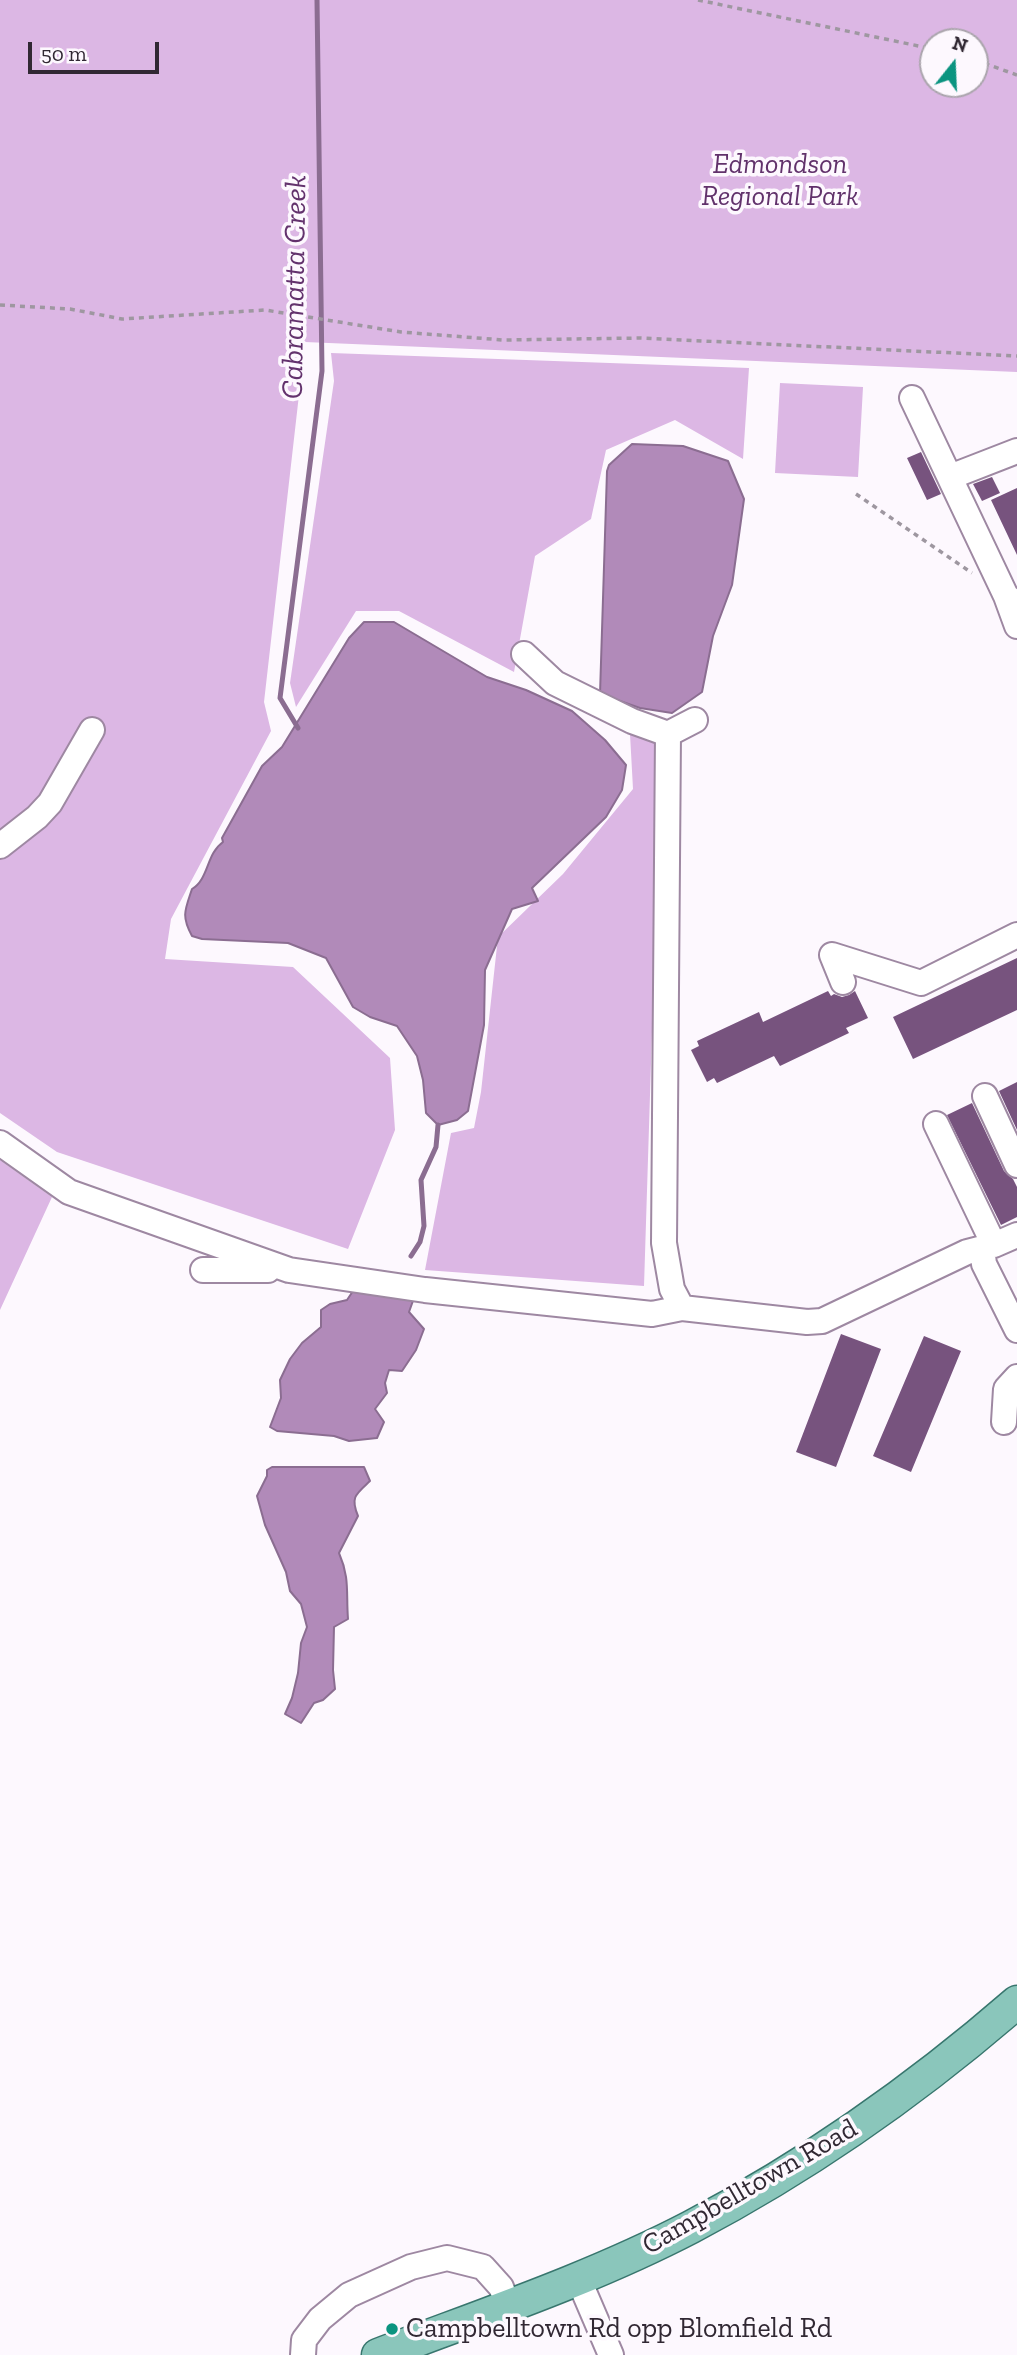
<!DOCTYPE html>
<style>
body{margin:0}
#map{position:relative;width:1017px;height:2355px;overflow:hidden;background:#fdf8fe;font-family:"Zilla Slab",serif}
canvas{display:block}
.north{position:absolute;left:919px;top:28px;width:70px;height:70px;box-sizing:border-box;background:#fdf8fe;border:2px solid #aba5ad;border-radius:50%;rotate:18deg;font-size:19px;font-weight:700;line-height:28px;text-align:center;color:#312833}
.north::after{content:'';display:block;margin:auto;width:24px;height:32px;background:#0b9480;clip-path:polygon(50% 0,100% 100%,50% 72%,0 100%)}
.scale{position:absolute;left:28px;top:42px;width:131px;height:32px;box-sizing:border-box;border:4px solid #312833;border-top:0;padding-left:9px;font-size:21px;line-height:24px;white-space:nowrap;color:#312833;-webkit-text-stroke:5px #fdf8fe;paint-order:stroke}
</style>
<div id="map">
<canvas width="1017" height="2355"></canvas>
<div class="north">N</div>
<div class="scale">50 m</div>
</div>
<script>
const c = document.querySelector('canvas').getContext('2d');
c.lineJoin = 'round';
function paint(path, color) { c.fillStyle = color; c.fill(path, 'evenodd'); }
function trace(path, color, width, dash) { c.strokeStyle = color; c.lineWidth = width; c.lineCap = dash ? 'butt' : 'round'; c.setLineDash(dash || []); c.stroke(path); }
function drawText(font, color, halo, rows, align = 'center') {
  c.font = font + ' "Zilla Slab",serif'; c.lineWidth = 7; c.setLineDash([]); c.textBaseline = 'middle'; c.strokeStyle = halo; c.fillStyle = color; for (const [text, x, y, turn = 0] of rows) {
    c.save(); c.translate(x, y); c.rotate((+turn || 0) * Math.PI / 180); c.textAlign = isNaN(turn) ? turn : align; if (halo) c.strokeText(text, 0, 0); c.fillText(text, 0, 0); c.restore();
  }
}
paint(new Path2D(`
 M0,0H1017V372L305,342L264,702L271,731L171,919L165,959L293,967L390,1058L395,1130L348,1249L57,1152L0,1113ZM933,42H975V84H933Z
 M331,353L749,368L743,459L675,420L606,450L591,519L535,556L514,672L399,611H356L296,707L290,683L334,381Z
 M780,383L863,387L858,477L775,473Z
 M630,734L661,745L644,1286L425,1270L451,1133L474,1128L481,1092L498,937L563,874L633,789Z
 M0,1160L52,1197L0,1310Z`), '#dcb7e4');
const water = new Path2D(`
 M632,444L683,446L728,461L744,499L732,585L713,636L702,692L672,713L640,708L600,694L607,471L609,465Z
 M364,622H394L487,677L526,690L572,711L605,740L626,765L622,790L606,817L532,888L538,901L512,909L485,970L484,1025L468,1111L457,1120L438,1125L426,1113L423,1080L417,1056L397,1026L370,1017L353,1007L326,958L288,943L202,939L192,936C181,916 185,910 192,889C209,879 206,854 223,842L222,838L262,766L282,747L349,638Z
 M353,1291L414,1298L409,1312L424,1329L416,1350L402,1371L389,1370L385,1383L387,1393L375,1409L384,1422L377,1438L349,1441L334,1436L277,1431L270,1427L281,1398L280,1380L290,1359L302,1343L321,1327V1310L330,1304L347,1300Z
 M272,1467H364L370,1481C356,1494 350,1497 358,1516L339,1553C350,1578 346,1593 348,1619L334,1627L333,1670L335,1689L323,1700L314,1703L301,1723L285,1714L292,1698L298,1673L301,1643L307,1627L301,1604L290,1591L286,1572L265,1525L257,1496L267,1476V1470Z`);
paint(water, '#b18ab9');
trace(water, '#8b6d91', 2);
trace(new Path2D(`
 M298,728L280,698L322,371L317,0
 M411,1256L420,1242L424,1226L421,1180L436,1147L438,1125`), '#8b6d91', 5);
paint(new Path2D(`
 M921,452L941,494L927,500L907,458Z
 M992,477L1000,493L982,501L973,484Z
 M1017,488V555L991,500Z
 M1017,958V1010L913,1059L893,1017Z
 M828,991L831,996L834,994L842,997L849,995L855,991L868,1018L846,1028L849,1033L780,1066L774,1056L717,1083L714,1078L707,1082L691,1050L699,1046L697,1041L759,1012L763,1022Z
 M1017,1082V1130L999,1091Z
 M972,1103L1004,1171L1013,1179L1017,1187V1217L1001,1225L947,1115Z
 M841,1334L881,1349L836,1467L796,1452Z
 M924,1336L961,1351L911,1472L873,1456Z`), '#77537e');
const minor = new Path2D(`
 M912,398L1006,596L1017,604
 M950,477L1017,451
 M1006,596L1017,626
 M524,654L555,683L632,721L668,734L664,1243L672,1289L682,1308L807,1322L822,1321L967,1252L994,1245L1017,1235
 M668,734L695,720
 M0,846L37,817L50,803L92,730
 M843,982L832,955L921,983L1017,935
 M985,1096L1017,1165
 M936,1124L994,1245
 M0,1143L69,1192L289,1270L425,1290L652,1314L682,1308
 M982,1248L984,1264L1017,1330
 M203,1270H268
 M1004,1422L1006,1389L1017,1377
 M578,2278L611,2355
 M303,2355L304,2340L320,2319L349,2295L411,2267L447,2258L483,2267L501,2287L508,2305`);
const major = new Path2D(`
 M378,2355C483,2315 591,2279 691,2227C809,2165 917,2089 1017,2002`);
trace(minor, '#9e88a2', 28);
trace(major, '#38766e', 35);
trace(new Path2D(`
 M698,0L933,49
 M975,60L1017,75
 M0,305L70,309L122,319L265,310L401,332L503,340L641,338L1017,356
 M856,494L972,573`), '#9e97a0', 3.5, [5, 5]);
trace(minor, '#fff', 24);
trace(major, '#8ac6bb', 32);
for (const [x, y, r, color] of [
 [392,2329,7,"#0b9480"]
]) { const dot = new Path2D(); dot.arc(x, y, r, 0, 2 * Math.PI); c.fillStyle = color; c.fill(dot); trace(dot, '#fdf8fe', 2.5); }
drawText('italic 28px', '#61316b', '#fdf8fe', [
 ["Edmondson",780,165],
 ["Regional Park",780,197]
]);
drawText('28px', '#312833', '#fdf8fe', [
 ["Campbelltown Road",750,2187,-30]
]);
drawText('28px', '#312833', '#fdf8fe', [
 ["Campbelltown Rd opp Blomfield Rd",406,2329]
], 'left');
drawText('italic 30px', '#63326d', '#fdf8fe', [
 ["Cabramatta Creek",295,287,-89]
]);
</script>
